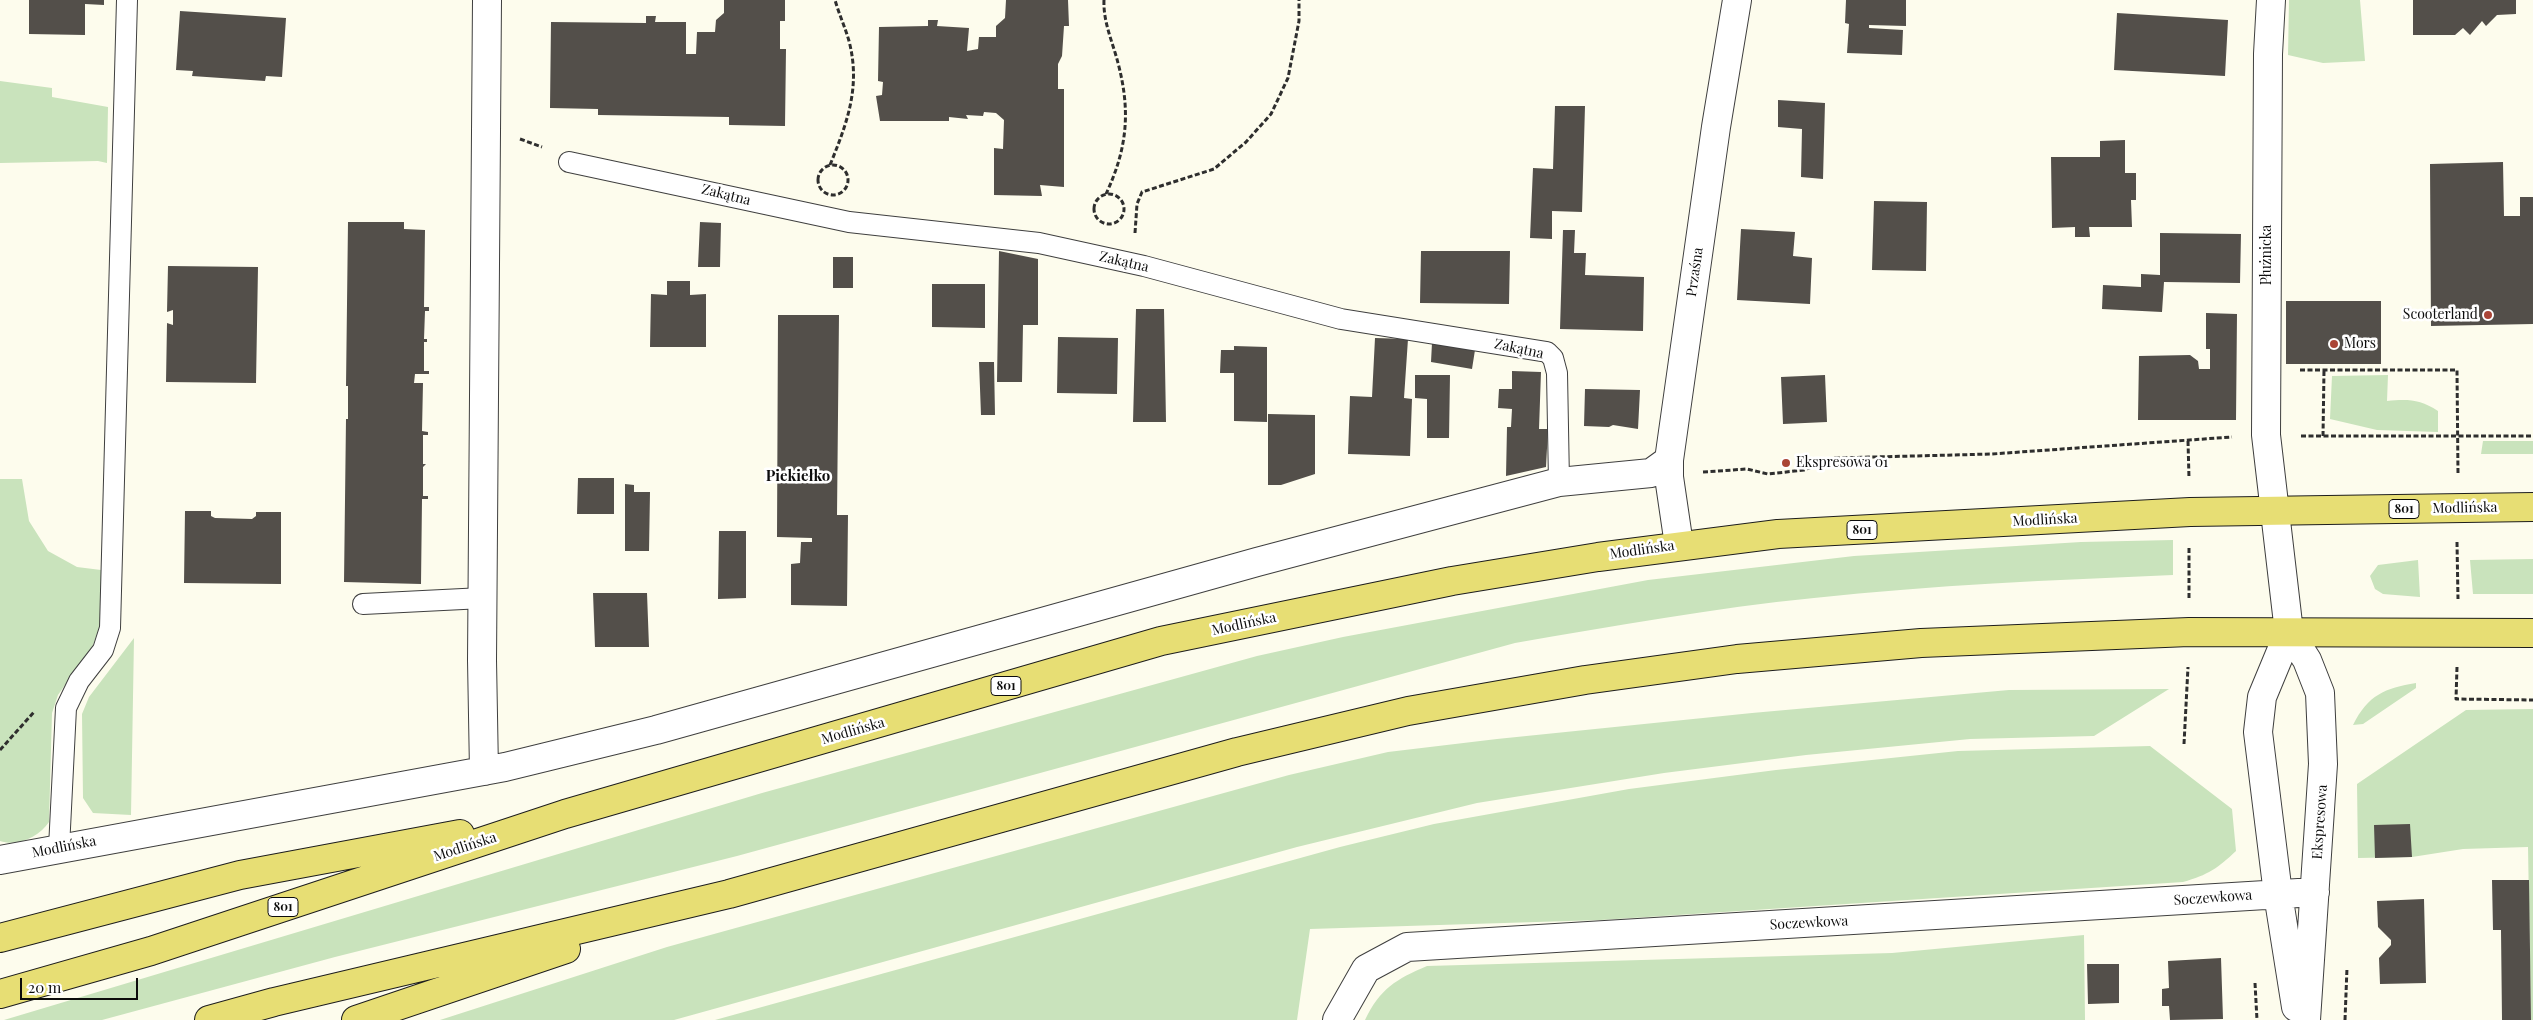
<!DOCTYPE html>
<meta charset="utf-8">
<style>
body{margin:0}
#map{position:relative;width:2533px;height:1020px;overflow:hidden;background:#fdfced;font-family:"Playfair Display",serif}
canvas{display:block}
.scale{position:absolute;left:20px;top:978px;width:118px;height:22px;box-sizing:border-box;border:2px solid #0c0c0c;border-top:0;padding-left:6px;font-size:15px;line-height:18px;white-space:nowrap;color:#0c0c0c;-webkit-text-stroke:4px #fff;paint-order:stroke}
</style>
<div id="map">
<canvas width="2533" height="1020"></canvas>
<div class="scale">20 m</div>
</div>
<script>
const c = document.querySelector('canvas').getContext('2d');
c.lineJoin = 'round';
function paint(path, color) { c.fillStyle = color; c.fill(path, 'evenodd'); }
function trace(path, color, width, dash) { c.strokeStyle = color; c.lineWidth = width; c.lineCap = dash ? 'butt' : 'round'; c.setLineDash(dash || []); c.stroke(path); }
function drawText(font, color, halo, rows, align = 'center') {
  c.font = font + ' "Playfair Display",serif'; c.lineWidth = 5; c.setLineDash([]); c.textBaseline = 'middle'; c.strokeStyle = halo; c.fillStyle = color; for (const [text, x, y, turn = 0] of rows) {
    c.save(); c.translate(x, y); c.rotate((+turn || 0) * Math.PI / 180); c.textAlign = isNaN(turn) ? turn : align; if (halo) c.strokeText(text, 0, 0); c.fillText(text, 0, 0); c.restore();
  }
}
paint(new Path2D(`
 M2289,0H2360L2365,61L2323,63L2288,55Z
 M0,81L52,88V97L108,107L107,163L98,161L0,163Z
 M2388,375L2387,401C2407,399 2420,399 2438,411V432L2377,430L2330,419L2332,376Z
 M2483,441H2533V454H2481Z
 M0,479H22L29,521L48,551L77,567L101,570V623L93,645L58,695L52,713L49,822C39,837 18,847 0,841Z
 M2173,540V575C2053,580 1933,585 1814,598C1714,608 1614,626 1515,643L737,856L335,957L102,1020H4L762,793L1257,656L1343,637L1648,580L1854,556L2081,542Z
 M2533,559V594H2473L2470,560Z
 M2418,560L2420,597L2383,594L2375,589L2370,576L2378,565Z
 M134,638L131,815L93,813L83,798L82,714L89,697Z
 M2416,683V688L2363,724L2353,725C2368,695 2385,688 2416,683Z
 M2169,689L2094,736L1970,739L1806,755L1664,773L1477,803L1297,847L674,1020H440L667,947L1289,775L1388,752L1497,739L1752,713L2009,690Z
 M2533,709V1020H2531L2528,847L2463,849L2412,857L2358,858L2357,784L2466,710Z
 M2150,746L2232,809L2236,851C2218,868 2208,875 2183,882L1601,920L1310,929L1297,1020H715L1340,847L1434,824L1629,789L1776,770L1958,751Z
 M2084,935L2085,1020H1365C1380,989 1396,979 1427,966L1892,953Z`), '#c9e3bc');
paint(new Path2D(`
 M29,0H104V5L85,4V35L29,34Z
 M724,0H785V21H780V49H786L785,126L729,125V117L598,115V109L550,108L551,22L646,23V16H656L655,22H686V54H696L697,32H715L716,20L724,13Z
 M1006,0H1068L1069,26H1064L1062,56L1058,64V89H1064V187L1040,185L1042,196L994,195V148L1003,149L1004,120L996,113L984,112L983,116L966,115L968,119L949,117V121H880L876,96L882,95L883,82L878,81L879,27L928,26V20H938L937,26L969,28L967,51L978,49L979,37H996V26L1005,18Z
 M1846,0H1906V26L1869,25V28L1903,30L1902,55L1847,53L1849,24L1845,23Z
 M2413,0H2516V14L2497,15L2486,26L2482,21L2470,35L2463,28L2455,35H2413Z
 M180,11L286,18L282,77L266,76L265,81L192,76L193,71L176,70Z
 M2117,13L2228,20L2225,76L2114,70Z
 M1778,100L1825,103L1823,179L1801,177L1802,129L1778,127Z
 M1555,106H1585L1582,212L1552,211V239L1530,238L1533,168L1553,169Z
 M2125,140V173H2136V200H2131L2132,227H2089L2090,237H2075V227L2052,228L2051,157H2100V141Z
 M2503,162L2504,216H2520V197H2533V324L2431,326L2430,164Z
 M1874,201L1927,202L1926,271L1872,270Z
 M348,222H404V229L425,230L424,307H429V311H425L424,339H427V342H424V371H429V374H415L414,383H423L422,431L428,432V435H423V464H426L423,467V496H428V499H422L421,584L344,582L346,419H348V386H346Z
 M700,222L721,223L720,267H698Z
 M1741,229L1795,232L1793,256L1812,258L1810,304L1737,300Z
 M1563,230H1575L1574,253H1586L1585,275L1644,277L1643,331L1560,329Z
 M2160,233L2241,234L2240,283L2164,282L2162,312L2102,309L2103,285L2141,287V274L2160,275Z
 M999,251L1038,259V325H1023L1022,382H997Z
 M1421,251H1510L1509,304L1420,303Z
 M833,257H853V288H833Z
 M168,266L258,267L256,383L166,382L167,323L173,325V310L167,312Z
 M667,281H690V295L706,294V347H650L651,294L667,295Z
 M932,284H985V328L932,327Z
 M2286,301H2381V364H2286Z
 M1136,309H1164L1166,422H1133Z
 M2206,313L2237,314L2236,420H2138L2139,356L2190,355L2198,361L2199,369H2210V349H2206Z
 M778,315H839L837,515H848L847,606L791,605V564L800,563L801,542H812V538L777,537Z
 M1058,337L1118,338L1117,394L1057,393Z
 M1375,338L1408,339L1404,398L1412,399L1410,456L1348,454L1350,396L1372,397Z
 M1432,343L1475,350L1472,369L1431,362Z
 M1234,346L1267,347V422L1234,421V373H1220L1221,350H1234Z
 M979,362H994L995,415H981Z
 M1512,371L1541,372L1539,429H1548L1546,467L1506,476L1507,427H1511L1512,409L1498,408L1499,389H1512Z
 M1415,375H1450L1449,438H1427V399L1415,398Z
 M1825,375L1827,422L1783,424L1781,377Z
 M1585,389L1640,390L1638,429L1613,425L1609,427L1584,426Z
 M1268,414L1315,415V474L1281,485H1268Z
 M578,478H614V514H577Z
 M625,484L634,485V492H650L649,551H625Z
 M185,511H211V516L215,518L252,519L256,516V512H281V584L184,583Z
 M719,531H746V598L718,599Z
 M593,593H647L649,647H595Z
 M2410,824L2412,857L2375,858L2374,825Z
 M2492,880H2529L2531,1020H2502L2501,930H2493Z
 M2424,899L2426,983L2380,984L2379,958L2391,945V940L2378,927L2377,901Z
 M2221,958L2223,1019L2170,1020L2169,1006H2162V989L2169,988L2168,961Z
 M2087,964H2119V1003L2088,1004Z`), '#534f4a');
const service = new Path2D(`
 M569,162L849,222L1039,243L1144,266L1341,319L1547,352L1553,358L1557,373L1559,482
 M363,604L483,598
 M59,848L66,708L79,681L103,650L110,628L127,0`);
const minor = new Path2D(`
 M2271,0L2268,54L2266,435L2289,632L2307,660L2320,693L2323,764L2306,1020
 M1679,545L1669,477V460L1716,127L1737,0
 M2289,632L2262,697L2258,732L2278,894L2296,1007
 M484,771L482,660L487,0
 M0,860L505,767L656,730L1257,562L1559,482L1651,473L1669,460
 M1337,1020L1366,969L1407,947L2315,892`);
const primary = new Path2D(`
 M0,938L240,875L460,834
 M0,994L151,951L565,814L1161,641L1452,581L1598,557L1778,534L2190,512L2533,507
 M209,1020L274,1002L729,894L1237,752L1408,711L1585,680L1737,659L1921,643L2189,632L2533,633
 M356,1020L566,949`);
trace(service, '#3f3f3f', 22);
trace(minor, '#3f3f3f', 30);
trace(primary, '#1d1d1d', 30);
trace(new Path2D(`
 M1104,0C1103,22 1113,43 1118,63C1131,112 1127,149 1106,194
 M520,139L542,147
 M818 180a15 15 0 1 1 30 0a15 15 0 1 1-30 0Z
 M830,165C847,123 861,87 849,41C845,27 839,14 835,0
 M1094 209a15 15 0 1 1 30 0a15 15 0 1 1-30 0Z
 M1135,233L1137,204L1142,192L1214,169L1246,142L1271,114L1288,78L1299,21V0
 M2300,370H2457L2458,474
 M2301,436H2533
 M2323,436L2324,370
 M2188,441L2189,478
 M1703,472L1747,469L1768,474L1804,470L1835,458L1992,454L2232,437
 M2457,542L2458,599
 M2189,598V547
 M2457,667L2456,699L2533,700
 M2184,744L2188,667
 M0,750L34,712
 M2255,983L2257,1020
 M2345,1020L2347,968`), '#2e2e2e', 3, [5, 2.5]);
trace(service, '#fff', 20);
trace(minor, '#fff', 28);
trace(primary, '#e7de74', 28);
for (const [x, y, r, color] of [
 [2488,315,5,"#aa4536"],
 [2334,344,5,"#aa4536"],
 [1786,463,5,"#aa4536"]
]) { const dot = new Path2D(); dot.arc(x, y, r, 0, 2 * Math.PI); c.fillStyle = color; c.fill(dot); trace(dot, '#fff', 2); }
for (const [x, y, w] of [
 [2404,509,30],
 [1862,530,30],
 [1006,686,30],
 [283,907,30]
]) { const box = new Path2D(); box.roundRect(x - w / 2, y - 9.5, w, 19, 4); c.fillStyle = '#fff'; c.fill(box); trace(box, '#0c0c0c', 1); }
drawText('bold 12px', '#0c0c0c', null, [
 ["801",2404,509],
 ["801",1862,530],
 ["801",1006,686],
 ["801",283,907]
]);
drawText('14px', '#0c0c0c', '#fff', [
 ["Zakątna",726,195,14],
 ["Płużnicka",2267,255,-90],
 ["Zakątna",1124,262,13],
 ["Przaśna",1695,272,-82],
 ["Zakątna",1519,349,12],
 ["Modlińska",2465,508,-1],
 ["Modlińska",2045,520,-3],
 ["Modlińska",1642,550,-8],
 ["Modlińska",1244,624,-12],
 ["Modlińska",853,731,-16],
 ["Ekspresowa",2320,822,-86],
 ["Modlińska",64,847,-11],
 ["Modlińska",465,847,-18],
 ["Soczewkowa",2213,898,-4],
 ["Soczewkowa",1809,923,-3]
]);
drawText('14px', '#0c0c0c', '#fff', [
 ["Scooterland",2478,315,"right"],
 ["Mors",2344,344],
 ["Ekspresowa 01",1796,463]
], 'left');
drawText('bold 15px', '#0c0c0c', '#fff', [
 ["Piekiełko",798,476]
]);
</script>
